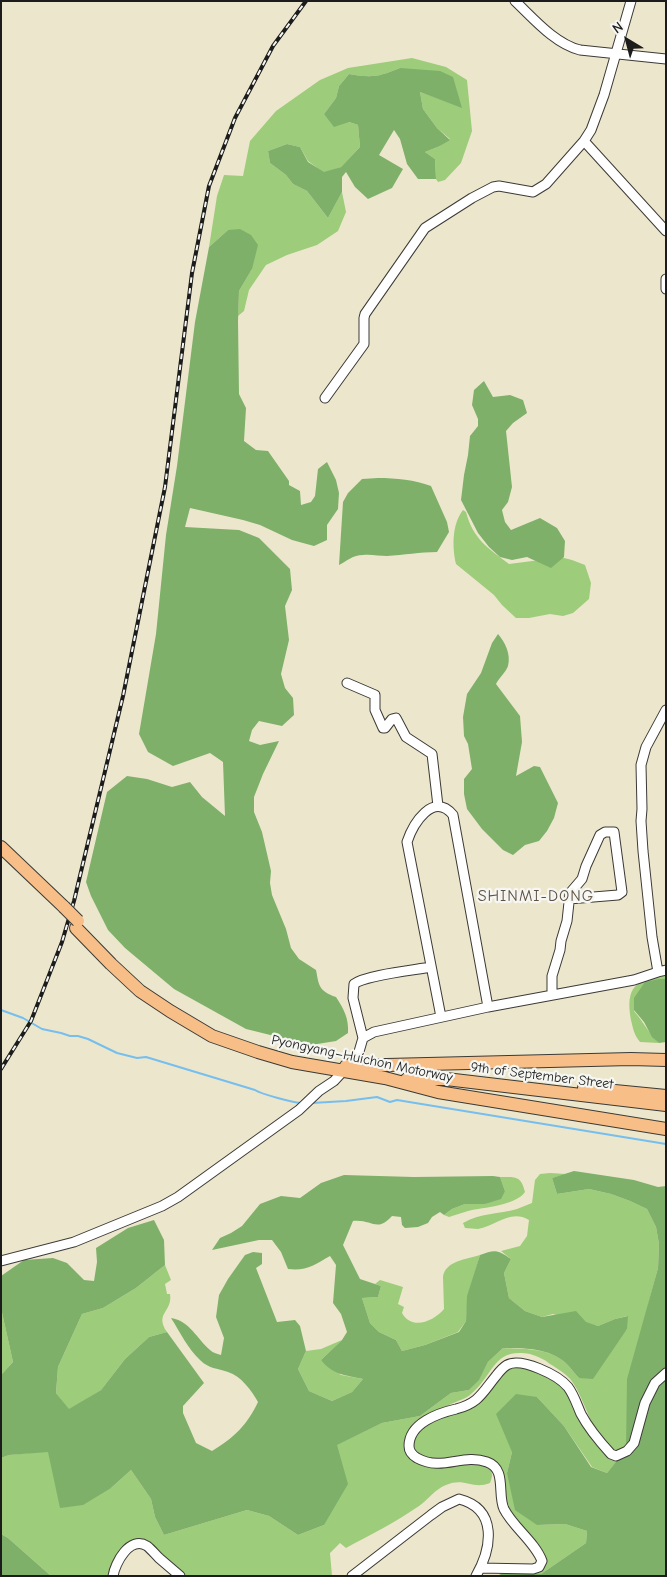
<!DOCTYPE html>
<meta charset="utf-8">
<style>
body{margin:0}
#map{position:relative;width:667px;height:1577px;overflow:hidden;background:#ece7cc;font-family:"Comic Neue",sans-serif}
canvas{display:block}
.frame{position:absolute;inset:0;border:2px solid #1c1c1c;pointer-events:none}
.north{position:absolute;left:602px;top:15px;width:50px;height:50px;-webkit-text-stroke:4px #f6f6f2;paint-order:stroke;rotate:323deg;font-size:14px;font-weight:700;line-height:20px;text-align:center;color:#1c1c1c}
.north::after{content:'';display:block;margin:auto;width:18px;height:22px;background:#1c1c1c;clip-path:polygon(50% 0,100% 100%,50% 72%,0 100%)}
</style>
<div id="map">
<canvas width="667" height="1577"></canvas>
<div class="frame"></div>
<div class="north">N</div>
</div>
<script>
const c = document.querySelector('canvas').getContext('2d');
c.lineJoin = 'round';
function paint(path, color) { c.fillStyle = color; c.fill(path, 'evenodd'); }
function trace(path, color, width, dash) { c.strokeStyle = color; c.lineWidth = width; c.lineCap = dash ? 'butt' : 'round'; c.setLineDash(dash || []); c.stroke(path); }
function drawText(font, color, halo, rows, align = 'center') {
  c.font = font + ' "Comic Neue",sans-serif'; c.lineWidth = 4.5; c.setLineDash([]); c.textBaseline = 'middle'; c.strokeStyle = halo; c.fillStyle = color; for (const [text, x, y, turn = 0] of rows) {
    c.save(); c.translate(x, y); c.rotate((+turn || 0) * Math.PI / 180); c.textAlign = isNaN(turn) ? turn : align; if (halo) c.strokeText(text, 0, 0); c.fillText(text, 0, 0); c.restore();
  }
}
paint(new Path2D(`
 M412,58L446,67L467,80L472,131L461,163L445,180L438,182L436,179L435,159L425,152L440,146L450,139L437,128L423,109L420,92L462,107L400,68C377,77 373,78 349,74L339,86L336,98L324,114L358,125L360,147L341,167L324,173L308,161L300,147L287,144L268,151L270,163L286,175L293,184L307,191L328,218L342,192L346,212L338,231L317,245L287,255L266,265L249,290L244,311L238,316L239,291L252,269L228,230L209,247L217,196L224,175L243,176L250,141L276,111L320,80L348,68Z
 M463,510L466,512C473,539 488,548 509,564L540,560L556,556L572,560L585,565L591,583L589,599L573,613L563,616L550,614L529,618H516L502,605L494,595L456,564C452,547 452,524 463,510Z
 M666,973V979H659L634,1011C643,1021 649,1034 659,1043L640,1042C634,1035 633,1028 631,1020C625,986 636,981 666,973Z
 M550,1173L566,1174L552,1178L557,1194L589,1189L611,1194L630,1201L647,1209L656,1227L659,1244L658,1268L649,1301L626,1448L618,1452C592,1442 587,1401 571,1380C565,1373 558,1369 550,1364C544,1359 537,1356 530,1354C493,1347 494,1375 471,1394C466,1399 457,1401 451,1404C434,1412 423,1417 411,1432C403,1442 400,1448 411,1457C427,1471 435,1466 454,1464C464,1463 474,1464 484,1463C492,1470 494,1473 490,1483C472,1490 465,1477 446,1485C435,1489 428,1500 419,1506C396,1522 370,1535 346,1548L340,1543L330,1553L332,1576H186L135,1542L109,1576H51L8,1538L1,1534V1458L9,1455L48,1451L111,1488L131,1470L151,1499L155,1517L164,1535L247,1510L269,1516L298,1535L324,1525L336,1445L382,1423L420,1416L451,1393L469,1390L479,1379L488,1362L503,1348C524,1349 545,1348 562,1360C569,1365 574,1373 579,1378L627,1329V1316L615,1319L598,1326L553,1314L542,1317L525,1311L509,1298L504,1273L511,1259L501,1251L520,1246L527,1236L529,1220C510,1209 496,1226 478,1229C474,1229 469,1228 465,1228L463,1223C480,1213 499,1214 517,1209C522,1207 527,1205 532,1203L535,1180L540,1174Z
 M500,1177C515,1177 521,1175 525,1192C515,1206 484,1207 468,1211C462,1213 455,1215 449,1217L444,1215L452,1209L465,1204H485L505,1191Z
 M480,1255L468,1296L466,1321L458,1332L425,1345L402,1351L396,1340L379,1332L370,1323L362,1298L378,1297L381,1286L375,1284L380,1280L403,1287L398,1304L404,1307L402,1313C412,1331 434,1321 444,1309L443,1277C445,1261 467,1259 480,1255Z
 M165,1265L171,1280L165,1284L167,1294H170C173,1312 154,1313 167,1332L149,1337L125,1359L101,1390L69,1410L56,1393L58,1367L82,1314L103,1308L136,1288Z
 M1,1308L13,1362L1,1375Z
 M342,1340L321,1360L341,1375L363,1379L352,1392L332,1401L309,1391L298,1369L306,1351L321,1349Z
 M513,1366L541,1373L565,1388L608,1454L618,1460L607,1473L592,1467L564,1426L537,1397L512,1452L507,1473L537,1525L565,1524L587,1531L586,1543L541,1574H534L543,1566C530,1544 512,1522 506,1497C502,1483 506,1467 491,1460L438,1461L419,1455L412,1443L417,1433L428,1423L440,1416L467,1410L480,1402L502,1373Z`), '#9dcc7a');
paint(new Path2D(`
 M400,68L440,71L453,77L462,108L420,92L423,109L437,128L450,140L440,146L425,152L435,159L436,179H418L407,164L400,139L394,130L379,155L403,169L392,188L368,199L355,187L346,172L342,177V192L328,218L307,191L293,184L286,175L270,163L268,151L287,144L300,147L308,162L324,172L341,167L360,147L358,125L349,122L334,127L324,114L336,98L339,86L349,74C373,78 377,77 400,68Z
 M240,229L251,235L258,245L252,269L239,291L238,321L239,394L246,408L244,441L256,450L268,451L289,481V485L300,491L301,505L311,502L315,496L318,469L327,462L336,480L339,493L338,509L327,525V540L314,546L292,540L260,525L243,520L190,508L185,527L239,530L259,538L290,569L292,590L285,606L289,640L281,674L285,688L293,698L294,715L282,726L259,721L252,730L249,741L260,745L279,741L263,774L254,797V812L262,832L271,871L270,883L272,895L286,929L291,948L299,959L316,970C319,986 319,991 336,997C344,1009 349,1019 348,1033L336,1041L311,1045L246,1029L174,989L125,948L108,930L91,896L86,882L107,792L127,776L147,779L172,787L190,782L202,797L225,816L223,762L210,753L173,766L148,752L139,734L156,634L166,535L177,466L195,322L209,247L228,230Z
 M484,381L493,397L510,395L523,400L527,413L513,423L506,431L512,487L508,502L502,510L505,522L511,530L540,518L557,528L565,541L564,557L551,568L527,557L512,560L500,557L489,547L478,533L461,500L464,475L468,455L470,436L478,426V419L472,405L474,390Z
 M378,478C396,478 415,480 431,486L447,522L449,532L437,552C420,552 404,555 387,556C379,556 371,554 363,555C353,555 347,561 339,565L343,502L348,493L362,479Z
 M498,634C505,642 511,654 508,666C506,672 499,678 496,684L520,716L522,742L516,776L534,766L540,767L558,803L554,818L547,831L539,841L525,845L513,855L503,850L482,829L467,809L464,794V779L472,769L468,744L464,736L463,717L467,694L481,673L492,643Z
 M659,979H666V1042L659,1043L652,1037L644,1022L634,1010V998L645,982Z
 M574,1171L634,1180L658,1187L666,1186V1370L659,1374L633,1439L626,1448L627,1379L658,1268L659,1244L656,1227L647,1209L630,1201L611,1194L589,1189L557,1194L552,1178Z
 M344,1175L414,1177L493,1176L500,1177L505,1191L501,1199L485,1204H465L452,1209L444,1215L440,1212L432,1217L428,1223L418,1227L405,1228L402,1225L401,1217L392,1216C377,1233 372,1219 353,1221L343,1245L360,1279L381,1286L378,1297L362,1298L370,1323L379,1332L396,1340L402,1351L425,1345L459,1332L466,1321L467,1296L480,1255C495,1249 498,1250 511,1259L504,1273L509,1298L525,1311L542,1317L576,1311L586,1322L598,1326L615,1319L628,1316L627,1329L593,1379L579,1378C574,1373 569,1365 562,1360C545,1348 524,1348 503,1348L488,1362L479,1380L469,1390L451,1393L420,1416L382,1423L337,1445L348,1484L324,1525L298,1535L269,1516L247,1510L164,1535L155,1517L151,1499L131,1470L111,1488L83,1505L60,1508L48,1452L9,1455L1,1458V1375L13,1362L1,1308V1276L24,1260L53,1258L67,1263L84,1280L94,1281L97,1262L96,1248L128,1228L154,1220L164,1240L165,1265L136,1288L103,1308L82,1314L58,1367L56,1393L69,1409L101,1390L125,1359L149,1337L167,1332L204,1383L183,1406V1413L196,1443L212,1451C234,1438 247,1425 258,1402C252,1391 241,1376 228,1372C217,1368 209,1369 200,1360C188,1349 180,1332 171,1318C190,1321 197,1339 210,1350C213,1353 218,1354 221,1355L224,1338L216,1317L219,1295L228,1279L245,1255L253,1252L262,1253V1264L256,1268L277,1322L295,1320L300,1326L306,1351L298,1369L309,1391L332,1401L352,1392L363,1379C345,1375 333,1375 321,1360L342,1340L347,1332L341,1314L333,1303L336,1265L330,1256C314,1265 307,1271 288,1269L281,1252L272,1240H259L212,1250L220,1238L231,1233L242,1226L260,1204L281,1196L300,1198L321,1183Z
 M666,1377V1576H497L505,1572L541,1574L586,1543L587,1531L565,1524L537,1525L515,1510L507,1473L512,1452L496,1414L516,1394L537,1397L564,1426L591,1467L607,1473L620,1457L634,1449L655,1387Z
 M1,1534L8,1538L51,1576H1Z`), '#7eb06a');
trace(new Path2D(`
 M1,1010L23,1018L42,1029L61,1033L70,1036H78L88,1039L117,1053L137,1058L146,1057L255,1090C261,1094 294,1103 302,1103
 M312,1103L346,1101L377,1097L390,1102L397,1100L666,1144`), '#76beee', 2);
const minor = new Path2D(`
 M515,1C533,18 555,44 580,50L666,59
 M584,141L666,231
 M666,279V289
 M325,398L364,344V318L365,314L425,228L472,198L493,187L499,186L533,192L546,184L584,141L591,130L604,95L631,1
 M347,683L375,695V710L383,728H385L392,719L396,718L406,737L432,754L438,806
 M658,972L652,937L643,851L641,821L642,809L641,765L646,747L666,710
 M552,995V976L560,950L561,941L567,921L570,893L582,879L586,866L600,835L605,832H614L622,892L618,895L569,899
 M441,1017L407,842C413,824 433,791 453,815L488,1007
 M363,1038L353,998L354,984C365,975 415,970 431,967
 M1,1261L74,1242L162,1206L178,1197L299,1110L319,1091L334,1081L358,1055L363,1038L374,1032L488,1007L634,980L658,972L666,970
 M480,1568L533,1569L539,1567L542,1561C535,1542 513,1527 504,1509C497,1494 507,1469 487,1462C462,1453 443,1472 417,1458C412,1455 409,1452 409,1446C409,1423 439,1413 456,1409C479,1403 482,1393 496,1376C499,1372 502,1368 507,1365C521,1357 558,1375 568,1387C574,1395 577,1405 581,1414C589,1429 600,1442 611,1454L616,1456L627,1451L634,1443L645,1403L655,1383L666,1373
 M113,1576C115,1563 130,1535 147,1546C151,1549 155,1554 159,1558C166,1564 173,1570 180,1576
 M352,1576L431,1515L442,1507L459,1499C498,1509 492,1548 476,1576`);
const highway = new Path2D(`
 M1,847L64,907
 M76,928L111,964L140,991L170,1011L212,1036L258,1052L292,1062L385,1078L438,1092L666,1129
 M346,1066L631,1059L666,1060
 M407,1079H446L666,1105
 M584,1088L666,1096`);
trace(minor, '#3b3a36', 11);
trace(highway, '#3b3a36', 14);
trace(minor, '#fff', 9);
trace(highway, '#f7be87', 12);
const rail = new Path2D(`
 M1,1069L31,1021L62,942L74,901L123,696L165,487L192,273L209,186L235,118L273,46L306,1`);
trace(rail, '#1c1c1c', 4);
trace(rail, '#f6f6f2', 2, [5.5]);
const highwayBridge = new Path2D(`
 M64,907L78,921`);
trace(highwayBridge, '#3b3a36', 14, []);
trace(highwayBridge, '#f7be87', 12);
drawText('14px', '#1c1c1c', '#f6f6f2', [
 ["Pyongyang–Huichon Motorway",362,1059,12],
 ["9th of September Street",542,1076,7]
]);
c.letterSpacing = '1px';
drawText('16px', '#5e5142', '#f6f6f2', [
 ["SHINMI-DONG",536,896]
]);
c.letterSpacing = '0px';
</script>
